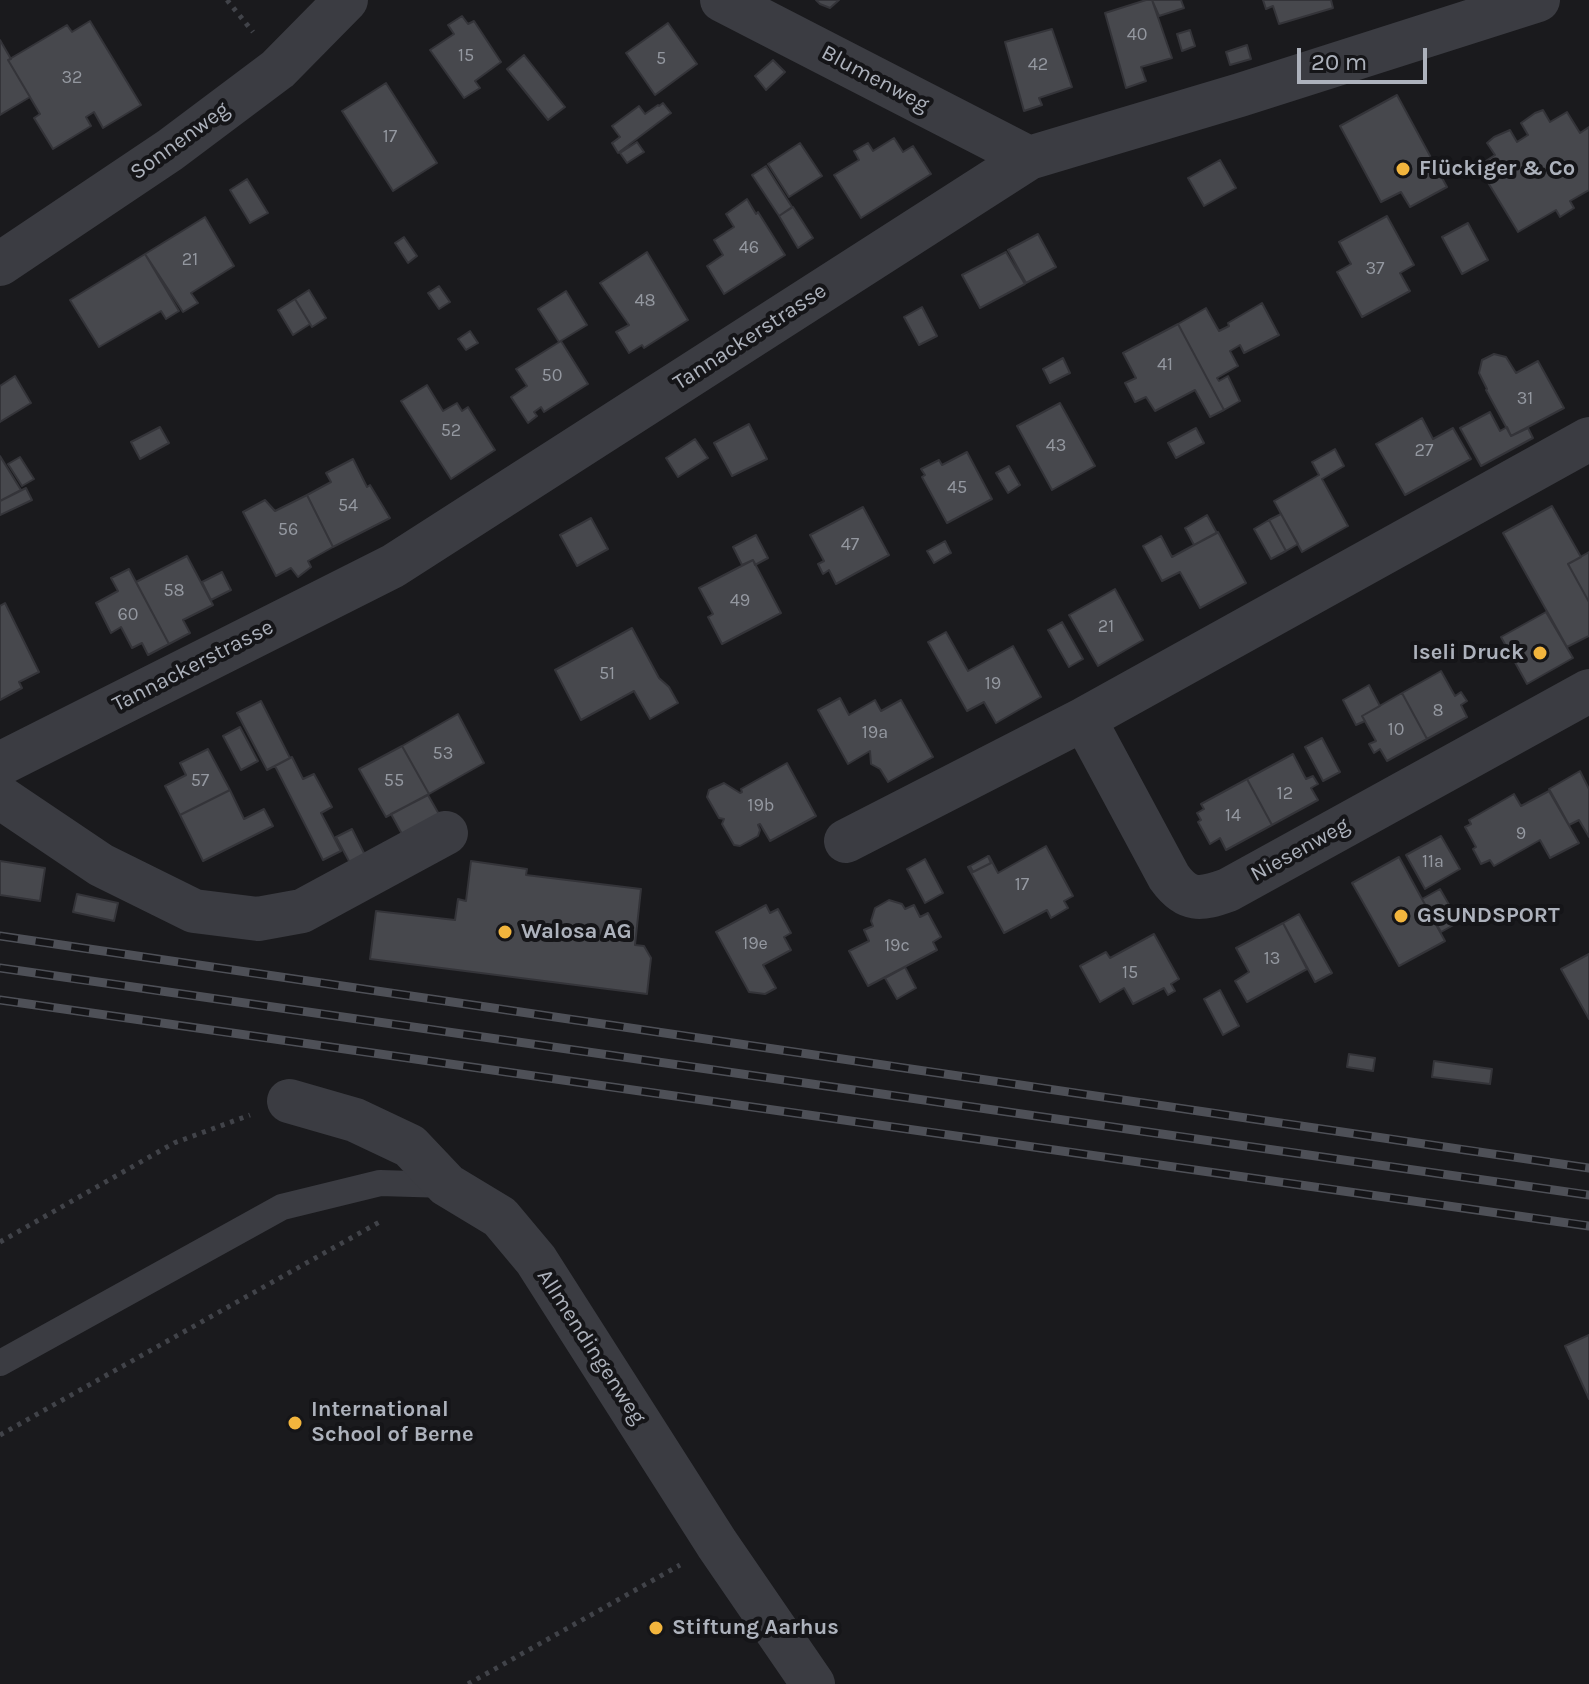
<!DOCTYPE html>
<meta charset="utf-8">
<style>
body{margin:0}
#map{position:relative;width:1589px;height:1684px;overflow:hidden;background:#1a1a1d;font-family:Karla,sans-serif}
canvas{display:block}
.scale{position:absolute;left:1297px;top:48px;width:130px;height:36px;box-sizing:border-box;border:4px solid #adb2bc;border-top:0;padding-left:10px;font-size:24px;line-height:28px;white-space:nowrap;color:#adb2bc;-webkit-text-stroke:6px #151518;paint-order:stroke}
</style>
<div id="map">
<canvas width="1589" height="1684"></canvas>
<div class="scale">20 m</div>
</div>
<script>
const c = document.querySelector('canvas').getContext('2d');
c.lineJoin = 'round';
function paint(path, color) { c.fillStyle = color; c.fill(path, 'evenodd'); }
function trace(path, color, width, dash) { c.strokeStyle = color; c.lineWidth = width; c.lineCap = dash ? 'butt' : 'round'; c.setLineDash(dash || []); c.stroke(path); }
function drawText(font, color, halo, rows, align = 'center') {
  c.font = font + ' Karla,sans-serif'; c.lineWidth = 8; c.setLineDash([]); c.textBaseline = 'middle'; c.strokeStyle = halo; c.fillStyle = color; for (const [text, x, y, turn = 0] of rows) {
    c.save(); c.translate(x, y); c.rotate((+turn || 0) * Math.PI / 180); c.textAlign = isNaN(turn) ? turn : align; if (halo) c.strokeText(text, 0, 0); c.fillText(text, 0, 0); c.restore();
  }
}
const building = new Path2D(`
 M816,0H839L830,8L820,4Z
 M1146,0H1152L1172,58L1141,67L1146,81L1126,88L1105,13Z
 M1152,0H1181L1184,8L1159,16Z
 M1263,0H1331L1333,8L1279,24L1273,6L1266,9Z
 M462,16L468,24L474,21L501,62L475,81L480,88L464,98L430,50L454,34L448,25Z
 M90,21L141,105L103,128L94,112L86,117L91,126L53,149L34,118L40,114L8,60L67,25L72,32Z
 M668,23L697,64L655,95L626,53Z
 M1052,29L1072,87L1039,98L1042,105L1024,111L1005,42Z
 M1190,30L1195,46L1182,51L1177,34Z
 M0,40L11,59L8,60L30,97L0,115Z
 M1247,45L1251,59L1230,65L1226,52Z
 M524,55L565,107L548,120L507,69Z
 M773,60L785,72L766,90L755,76Z
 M386,83L437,163L393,191L342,111Z
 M1397,95L1447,187L1410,207L1401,192L1381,202L1340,126Z
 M663,103L671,113L618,153L612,143L620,137L612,126L639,106L645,114L658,105L659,106Z
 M1543,110L1550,122L1567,112L1580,133L1589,127V190L1570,201L1574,208L1560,217L1556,210L1518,232L1478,166L1495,155L1487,143L1494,137L1510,130L1517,142L1528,135L1521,123L1535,113Z
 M894,138L903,152L913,146L931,174L861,218L834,175L859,160L854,151L868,143L873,151Z
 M637,142L644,152L627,163L620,153Z
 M800,143L822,176L789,197L768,164Z
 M1220,160L1236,188L1204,206L1188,178Z
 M766,166L792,207L779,216L752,175Z
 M247,179L268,213L250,223L230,190Z
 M747,199L756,214L758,212L785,255L724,294L707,266L723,255L714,240L734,227L726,214Z
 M793,207L813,238L798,248L779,216Z
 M1387,216L1414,265L1400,273L1410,291L1362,317L1337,272L1351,264L1339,242Z
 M205,217L234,266L191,293L198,303L183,312L145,254Z
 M1468,223L1488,260L1462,274L1442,237Z
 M1038,234L1056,267L1026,283L1008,250Z
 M404,237L417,256L408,263L395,243Z
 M647,252L688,320L644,348L642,345L629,353L616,332L629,325L600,283Z
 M1006,252L1025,284L980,308L962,275Z
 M145,254L179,311L166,319L161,311L99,347L70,300Z
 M439,286L450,302L439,309L428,293Z
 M309,290L326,318L312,327L295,299Z
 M566,291L587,325L559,342L538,309Z
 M295,299L310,324L293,335L278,310Z
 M1262,303L1279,335L1244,353L1240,345L1230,351L1238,366L1217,378L1219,381L1228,376L1240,401L1224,410L1178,324L1206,308L1219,331L1229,326L1228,323Z
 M922,307L937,336L919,345L904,317Z
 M1178,324L1224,410L1210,417L1195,390L1155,411L1146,397L1135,402L1125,383L1136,378L1123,353Z
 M470,331L478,343L466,350L458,339Z
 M561,341L588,384L544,412L541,407L534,412L537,416L528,423L511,397L527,386L516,369Z
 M1494,354L1506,357L1516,373L1538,361L1564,408L1511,436L1486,390L1487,389L1479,373L1482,360Z
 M1063,358L1070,373L1050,383L1043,369Z
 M15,376L31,403L0,422V386Z
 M427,385L443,411L457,403L462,411L468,407L495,450L451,479L401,401Z
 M1060,403L1095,466L1052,490L1017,426Z
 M1490,412L1500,431L1507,427L1511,436L1528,428L1533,438L1481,466L1460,428Z
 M1422,418L1433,439L1453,428L1471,459L1405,495L1376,444Z
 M749,424L767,459L732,476L714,443Z
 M160,427L169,443L140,459L131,442Z
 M1196,428L1204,443L1176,458L1168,443Z
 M695,439L708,458L678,477L666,458Z
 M1335,449L1344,466L1322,479L1348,526L1302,552L1274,501L1319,475L1312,462Z
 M967,452L992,499L947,523L922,477L925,475L921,469L939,460L942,465Z
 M0,456L21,490L0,501Z
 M20,457L34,479L22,486L8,464Z
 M353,459L367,487L370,485L390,518L333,547L307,495L331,482L326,473Z
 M1009,466L1020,485L1008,493L996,473Z
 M26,488L32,500L0,515V501Z
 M307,495L333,547L308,561L311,567L298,577L291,568L276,576L243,512L265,500L275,511Z
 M1552,506L1581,557L1568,564L1589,602V636L1567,647L1503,533Z
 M863,507L889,555L836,584L829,570L823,574L818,564L824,561L810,535Z
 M1281,514L1298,544L1286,551L1269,520Z
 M1207,515L1217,533L1194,545L1185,528Z
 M591,518L608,549L577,566L560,535Z
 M1269,520L1286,551L1271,559L1254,529Z
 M1218,532L1246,583L1200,608L1180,572L1162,581L1143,546L1161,536L1172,557Z
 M756,535L768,558L755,565L753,560L742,565L733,547Z
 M945,541L951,553L934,563L927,551Z
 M1589,552V602L1568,564Z
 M187,556L213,605L183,620L190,633L169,644L136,582Z
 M753,560L781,613L722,644L708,617L713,614L699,588Z
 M129,569L169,644L148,655L142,643L132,648L121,627L111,633L96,603L118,591L111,578Z
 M222,572L231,590L211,600L202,582Z
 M1115,589L1143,640L1098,666L1069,615Z
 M5,603L39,672L19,682L22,688L0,700V606Z
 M1546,612L1573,658L1527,684L1501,637Z
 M1062,622L1083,659L1069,667L1048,630Z
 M632,628L659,678L669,687L678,703L650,719L634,691L581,720L555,670Z
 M946,632L968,671L1013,646L1041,697L996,723L984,702L967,711L928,642Z
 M1441,671L1455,696L1461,692L1467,701L1461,705L1467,717L1427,739L1402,693Z
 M1369,685L1380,706L1362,716L1365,721L1356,725L1343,700Z
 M1402,693L1427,739L1387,761L1380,749L1374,753L1369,744L1376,741L1362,716Z
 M840,698L849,715L875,700L881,711L901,700L933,757L888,782L880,769L871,764L870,751L848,764L818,710Z
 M261,701L290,758L267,770L237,713Z
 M458,714L484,763L429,794L402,746Z
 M240,727L258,761L241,770L223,736Z
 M1322,738L1340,772L1323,781L1305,747Z
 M402,746L429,794L386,817L359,769Z
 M208,749L230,790L180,815L165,786L186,775L180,763Z
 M1293,754L1306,779L1313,776L1318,784L1311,788L1318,800L1272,825L1247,779Z
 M292,757L303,779L314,774L332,807L321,813L341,851L323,860L275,766Z
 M787,763L816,816L770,841L760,824L758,825L760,830L758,836L740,846L734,845L722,824L724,819L719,818L707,797L709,790L724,783L740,793L742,792L741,789Z
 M1580,771L1589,789V837L1579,820L1569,825L1549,789Z
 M1247,779L1272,825L1226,850L1220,838L1210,844L1198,822L1201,820L1197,813L1204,809L1201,804Z
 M230,790L244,819L264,809L273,826L203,861L180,815Z
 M1549,791L1579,843L1550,858L1540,840L1494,866L1490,860L1481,864L1473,849L1476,847L1465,827L1471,824L1469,820L1514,794L1521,806Z
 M428,795L440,816L403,836L391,814Z
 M352,829L365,855L350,863L336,837Z
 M1441,836L1460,869L1425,889L1406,855Z
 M1046,846L1073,896L1064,901L1068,908L1051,918L1047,910L1004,933L968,867L970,866L973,872L991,863L988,856H989L998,873Z
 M988,856L991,863L973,872L970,866Z
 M1399,857L1445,941L1399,966L1352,883Z
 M925,859L943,893L925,903L907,869Z
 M0,861L45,868L40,901L0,895Z
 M471,861L527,869L526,875L641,889L635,945L644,946L651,958L647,994L370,959L376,911L455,920L458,899L466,901Z
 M1440,889L1459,922L1441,932L1422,899Z
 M77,894L118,903L114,921L73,912Z
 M889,900L902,904L905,909L914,905L920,917L928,913L941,937L933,942L937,950L868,986L849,951L869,941L864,930L873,926L871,921L875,908Z
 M766,905L770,913L778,909L791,933L784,937L791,950L763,965L776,988L765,994L749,992L716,932Z
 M1299,914L1332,973L1315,982L1283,923Z
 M1283,923L1307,969L1247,1002L1235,981L1249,972L1236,948Z
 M1154,934L1179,979L1171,984L1175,991L1168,995L1164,988L1133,1004L1124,988L1100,1002L1080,966L1106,952L1110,958Z
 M1589,954V1019L1561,969Z
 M905,967L916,988L897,999L885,978Z
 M1220,990L1239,1026L1223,1035L1204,999Z
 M1349,1054L1375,1058L1373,1071L1347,1067Z
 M1434,1061L1492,1069L1490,1084L1432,1077Z
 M1589,1335V1399L1565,1346Z`);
paint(building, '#47484d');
trace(building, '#343439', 2);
trace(new Path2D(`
 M227,0L253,32
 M0,1242L174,1143L250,1115
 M0,1435L383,1220
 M468,1684L680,1565`), '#414349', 5, [4, 6]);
trace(new Path2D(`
 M0,1363L282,1207L380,1183L447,1185`), '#3b3c42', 26);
trace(new Path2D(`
 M722,0L1029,158
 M0,264L170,150L278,69L346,0
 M1084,719L1169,877C1187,902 1200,900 1228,890L1589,691
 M0,764L393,566L1029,158L1240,95L1538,0
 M0,797L101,865L194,911L258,919L302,911L446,833
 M846,841L1084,719L1589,439
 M289,1101L355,1120L410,1146L447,1185L500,1217L536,1260L717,1544L813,1684`), '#3b3c42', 44);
const rail = new Path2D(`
 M0,936L1589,1168
 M0,968L1589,1195
 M0,1000L1589,1226`);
trace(rail, '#4e5057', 9);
trace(rail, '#151518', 6, [18]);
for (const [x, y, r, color] of [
 [1403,169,8,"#f2b53d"],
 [1540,653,8,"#f2b53d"],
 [1401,916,8,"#f2b53d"],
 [505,932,8,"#f2b53d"],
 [295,1423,8,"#f2b53d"],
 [656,1628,8,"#f2b53d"]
]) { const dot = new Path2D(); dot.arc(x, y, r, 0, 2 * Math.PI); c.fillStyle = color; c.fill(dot); trace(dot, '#151518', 3); }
drawText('18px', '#9498a0', null, [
 ["40",1137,35],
 ["15",466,56],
 ["5",661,59],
 ["42",1038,65],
 ["32",72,78],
 ["17",390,137],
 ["46",749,248],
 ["21",190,260],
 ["37",1375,269],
 ["48",645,301],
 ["41",1165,365],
 ["50",552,376],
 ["31",1525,399],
 ["52",451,431],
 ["43",1056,446],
 ["27",1424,451],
 ["45",957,488],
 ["54",348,506],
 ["56",288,530],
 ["47",850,545],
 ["58",174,591],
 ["49",740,601],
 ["60",128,615],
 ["21",1106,627],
 ["51",607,674],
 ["19",993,684],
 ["8",1438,711],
 ["10",1396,730],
 ["19a",875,733],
 ["53",443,754],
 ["57",200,781],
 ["55",394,781],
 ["12",1285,794],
 ["19b",761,806],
 ["14",1233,816],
 ["9",1521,834],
 ["11a",1433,862],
 ["17",1022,885],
 ["19e",755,944],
 ["19c",897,946],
 ["13",1272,959],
 ["15",1130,973]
]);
drawText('22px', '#adb2bc', '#151518', [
 ["Blumenweg",875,79,28],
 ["Sonnenweg",180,141,-36],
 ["Tannackerstrasse",750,337,-33],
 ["Tannackerstrasse",193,666,-27],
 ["Niesenweg",1300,850,-29],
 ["Allmendingenweg",591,1347,57]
]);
drawText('bold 22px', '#adb2bc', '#151518', [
 ["Flückiger & Co",1419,169],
 ["Iseli Druck",1524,653,"right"],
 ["GSUNDSPORT",1417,916],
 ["Walosa AG",521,932],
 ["International",311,1410],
 ["School of Berne",311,1435],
 ["Stiftung Aarhus",672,1628]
], 'left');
</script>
